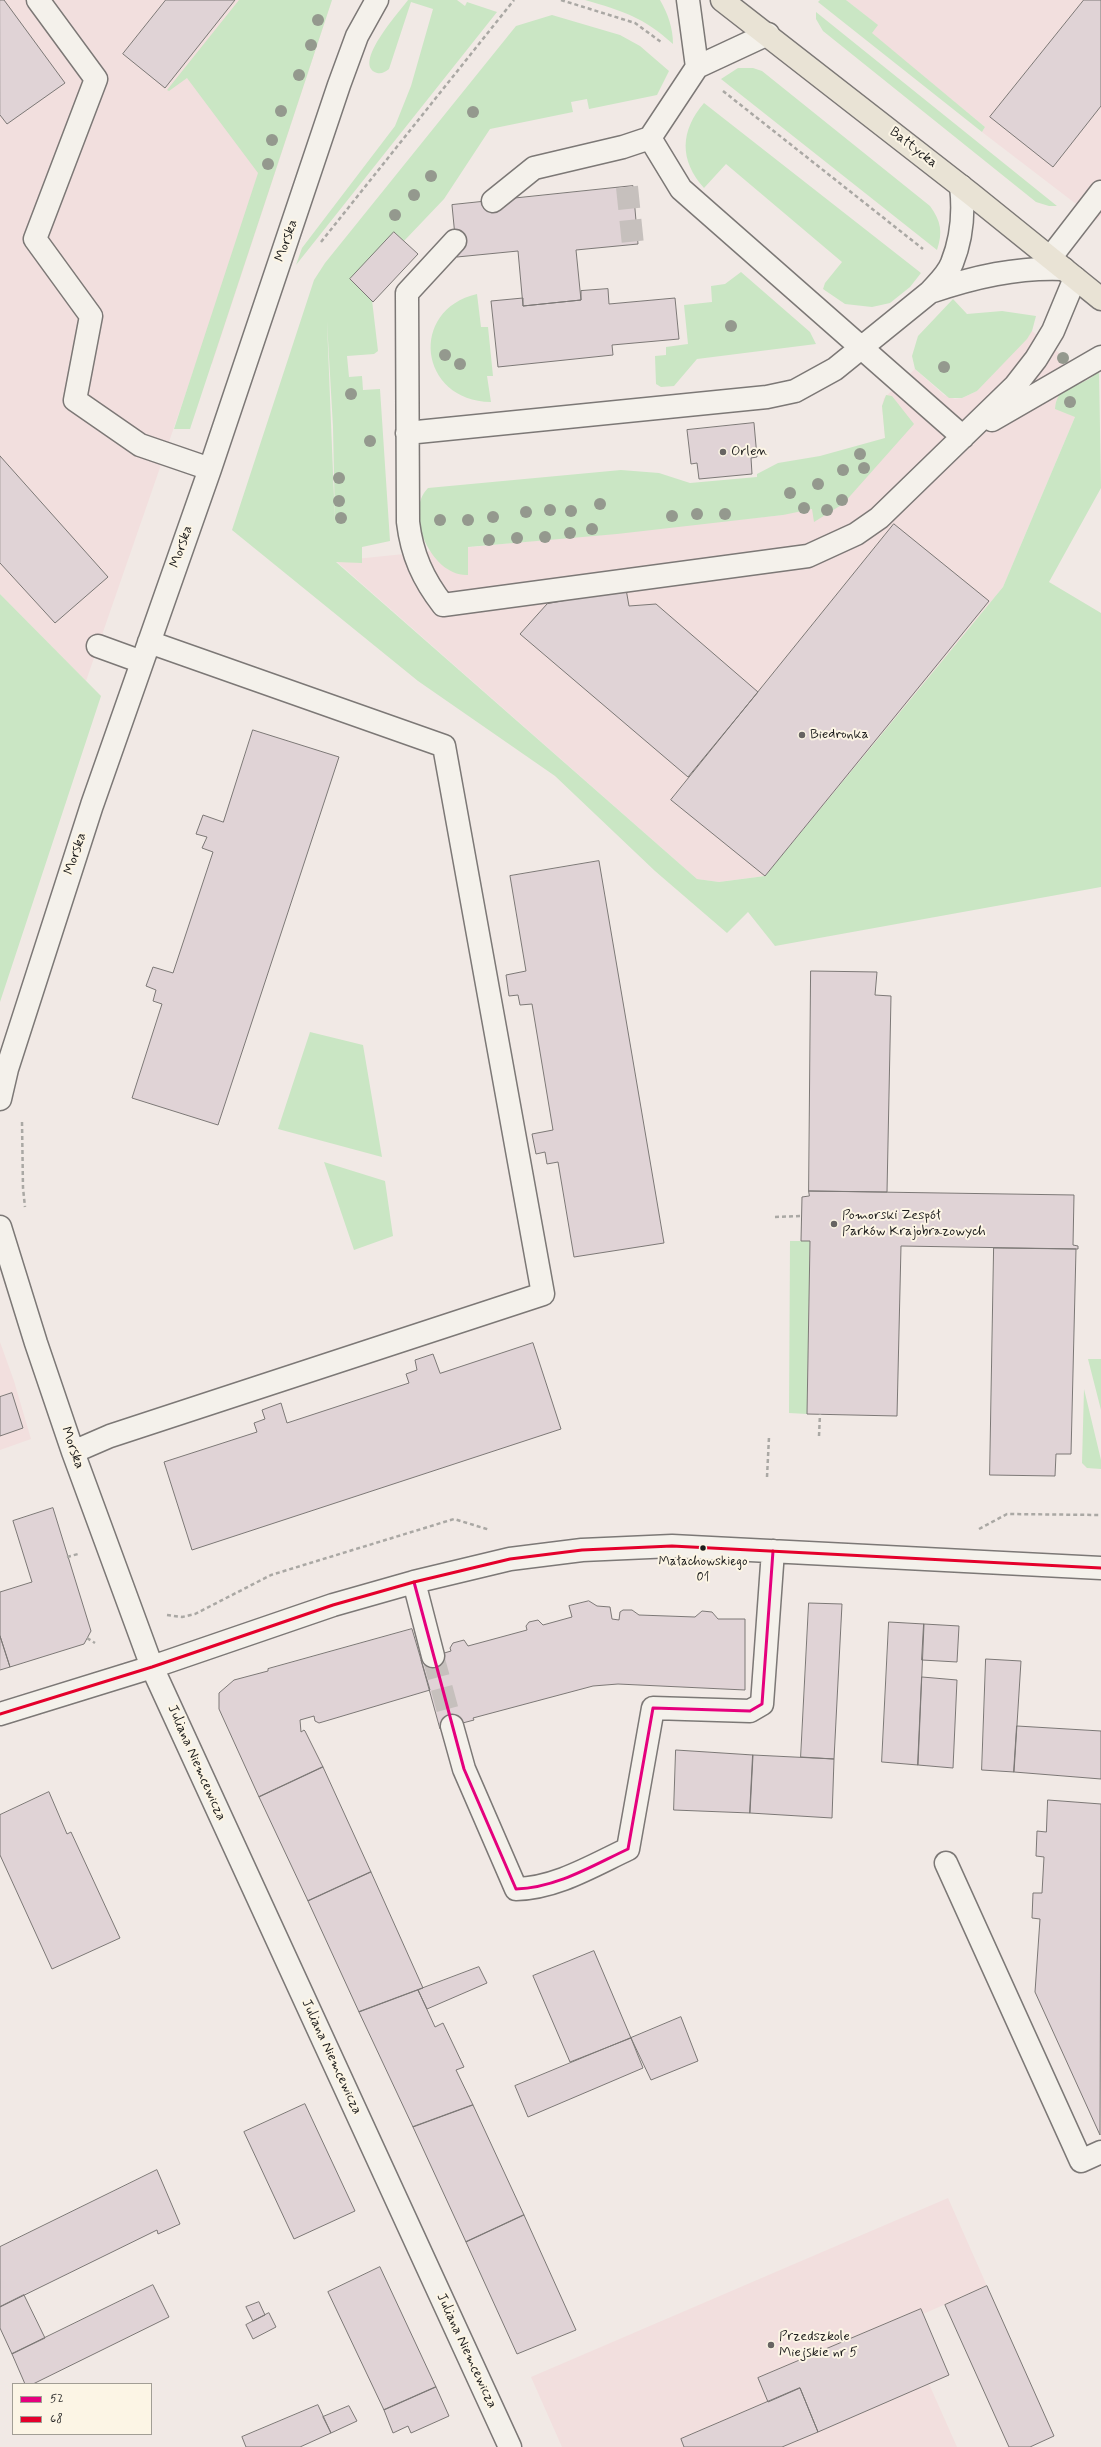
<!DOCTYPE html>
<meta charset="utf-8">
<style>
body{margin:0}
#map{position:relative;width:1101px;height:2447px;overflow:hidden;background:#f1e9e5;font-family:Mynerve,sans-serif}
canvas{display:block}
.legend{position:absolute;left:12px;top:2383px;width:140px;height:52px;box-sizing:border-box;background:#fcf5e5;border:1px solid #a29e95;margin:0;padding:5px 7px;list-style:none;font-size:12px;color:#1c1c1c}
.legend li{display:flex;align-items:center;gap:8px;height:20px}
.legend b{width:20px;border:1px solid #a29e95}
</style>
<div id="map">
<canvas width="1101" height="2447"></canvas>
<ul class="legend">
<li><b style="height:5px;background:#e5007d"></b>52</li>
<li><b style="height:5px;background:#e4002b"></b>68</li>
</ul>
</div>
<script>
const c = document.querySelector('canvas').getContext('2d');
c.lineJoin = 'round';
function paint(path, color) { c.fillStyle = color; c.fill(path, 'evenodd'); }
function trace(path, color, width, dash) { c.strokeStyle = color; c.lineWidth = width; c.lineCap = dash ? 'butt' : 'round'; c.setLineDash(dash || []); c.stroke(path); }
function drawText(font, color, halo, rows, align = 'center') {
  c.font = font + ' Mynerve,sans-serif'; c.lineWidth = 4; c.setLineDash([]); c.textBaseline = 'middle'; c.strokeStyle = halo; c.fillStyle = color; for (const [text, x, y, turn = 0] of rows) {
    c.save(); c.translate(x, y); c.rotate((+turn || 0) * Math.PI / 180); c.textAlign = isNaN(turn) ? turn : align; if (halo) c.strokeText(text, 0, 0); c.fillText(text, 0, 0); c.restore();
  }
}
paint(new Path2D(`
 M0,0H332L212,364L198,358L86,681L0,594Z
 M846,0H1101V215L1097,220L982,132L985,127L871,33L877,25Z
 M1032,331L1073,364L1088,380L1075,417L1003,587L765,876L719,882L697,879L336,561L783,515L885,438L882,406L884,398L915,369L944,395L955,399L962,398L977,391Z
 M0,1342L14,1381L31,1439L0,1450Z
 M948,2198L987,2286L923,2314L949,2375L929,2384L957,2447H562L531,2377Z`), '#f2dfde');
paint(new Path2D(`
 M239,0H332L190,429H174L258,173L187,78L169,91L167,90Z
 M408,0H457L465,6L467,2L497,12L296,265L302,248L395,126L411,86L433,9L411,2L389,69C385,72 382,74 377,73C351,65 400,11 408,0Z
 M585,0H660C668,14 673,28 673,44C643,17 623,11 585,0Z
 M820,0H846L878,25L872,33L985,127L982,132L818,2Z
 M816,12L1057,206H1049L1036,202L823,31L816,19Z
 M552,15L620,35L640,46L669,71L657,95L589,109L587,99L571,102L573,112L490,129L444,199L404,241L394,232L350,279L372,300L378,351L374,354L347,356L349,377L362,376L363,390L380,389L390,541L362,547V563L336,562L697,879L719,882L765,876L1003,587L1075,417L1055,409C1057,387 1070,389 1087,380C1092,378 1096,373 1099,370L1101,488L1049,582L1101,613V887L775,946L748,912L727,933L655,871L555,776L418,681L232,530L314,280L325,263L516,26ZM327,322L333,427L335,523L327,323Z
 M738,68H753L762,71L930,206C941,221 943,232 937,250L721,79Z
 M704,103L921,273L910,287L890,303L872,307L845,304L823,289L825,283L842,262L726,164L704,188C679,160 680,131 704,103Z
 M741,272L810,332L816,344L697,359L674,386L661,387L656,384L655,356L666,355V347L688,344L684,305L712,302L711,286L725,284Z
 M477,294L481,327H488L493,376H487L491,402C419,401 408,310 477,294Z
 M953,299L967,314L1002,311L1036,316L1032,331L1027,339L977,391L962,398H949L915,369L912,356L918,336Z
 M886,395L892,396L914,424L843,504L814,522L812,509L783,515L617,534L468,547V575C432,577 403,513 428,488L621,470L659,473L690,483L757,477V474L778,463L820,456L885,438L882,406Z
 M0,594L101,696L0,1002Z
 M310,1032L363,1045L382,1157L278,1129Z
 M324,1162L385,1181L393,1236L354,1250Z
 M790,1241H810L807,1414L789,1413Z
 M1088,1359H1101V1410Z
 M1084,1389L1101,1460V1469L1087,1468L1082,1463Z`), '#cae6c4');
const building = new Path2D(`
 M0,0H4L65,83L7,124L0,115Z
 M166,0H235L165,88L123,54Z
 M1084,0H1101V106L1053,167L990,117Z
 M633,186L638,244L576,250L581,300L523,306L518,251L457,257L452,205Z
 M394,232L418,254L373,302L350,279Z
 M608,289L609,304L675,298L679,339L612,345L613,355L498,367L491,301L523,298V306L581,300V291Z
 M754,423L757,457L751,458L752,474L699,479L697,463L691,464L687,430Z
 M0,456L108,577L55,623L0,563Z
 M894,524L989,601L765,876L671,800Z
 M626,589L629,606L656,604L758,692L688,777L520,634L547,604Z
 M253,730L339,757L218,1125L132,1098L162,1004L153,1001L156,990L146,986L153,967L173,973L213,852L202,848L207,837L196,834L203,815L223,822Z
 M599,861L664,1243L574,1257L558,1162L547,1164L545,1152L536,1154L532,1134L553,1130L532,1004L520,1005L518,995L509,996L506,975L526,971L510,876Z
 M811,971L877,972L875,995L891,996L887,1192L809,1191Z
 M809,1191L1074,1195L1073,1245L1078,1246V1249L901,1246L897,1416L807,1414L810,1241H801L802,1197L809,1196Z
 M994,1248L1076,1249L1071,1454H1056L1055,1476L990,1475Z
 M533,1343L561,1429L192,1550L164,1462L257,1432L254,1423L265,1419L262,1410L270,1407L281,1403L287,1423L409,1383L406,1374L417,1370L415,1360L433,1354L440,1373Z
 M12,1393L23,1428L0,1436V1397Z
 M53,1508L91,1631L84,1644L10,1667L0,1636V1592L32,1582L13,1521Z
 M589,1601L597,1606L610,1607L612,1619L619,1620L620,1612L623,1610H632L639,1615L695,1617L702,1611L712,1612L718,1619H745V1690L618,1684L593,1686L473,1718L474,1720L440,1729L421,1660L451,1651L450,1648L453,1643L464,1640L468,1646L527,1630L526,1626L529,1622L538,1620L543,1625L572,1617L569,1606Z
 M809,1603L842,1604L834,1759L801,1757Z
 M889,1622L924,1624L918,1765L882,1762Z
 M924,1624L959,1626L957,1662L922,1660Z
 M412,1629L430,1690L319,1723L315,1721L314,1716L300,1720L301,1732L304,1730L305,1731L323,1767L259,1797L219,1709V1693L234,1680L268,1671V1669Z
 M0,1636L10,1667L0,1670Z
 M986,1659L1021,1661L1014,1772L982,1770Z
 M922,1677L957,1680L953,1768L918,1765Z
 M1017,1726L1101,1731V1779L1014,1772Z
 M676,1750L753,1755L750,1813L674,1810Z
 M753,1755L834,1759L832,1818L750,1813Z
 M323,1767L371,1872L308,1901L259,1797Z
 M49,1792L67,1834L71,1832L120,1938L52,1969L0,1855V1815Z
 M1048,1800L1101,1804L1100,2135L1035,1992L1040,1919L1032,1918L1033,1893H1042L1044,1857L1036,1856L1037,1831L1046,1832Z
 M371,1872L423,1988L359,2012L308,1901Z
 M594,1951L631,2038L570,2062L533,1976Z
 M479,1967L487,1983L427,2009L418,1990Z
 M418,1990L435,2027L443,2023L464,2067L456,2070L473,2105L413,2127L359,2012Z
 M681,2017L698,2061L651,2080L631,2038Z
 M631,2038L643,2068L528,2117L515,2086Z
 M305,2104L355,2211L294,2239L244,2132Z
 M473,2105L524,2215L466,2242L413,2127Z
 M157,2170L180,2224L158,2234L157,2230L0,2307V2247Z
 M524,2215L576,2330L517,2354L466,2242Z
 M380,2267L436,2387L384,2410L328,2292Z
 M153,2285L169,2317L33,2384H25L12,2354Z
 M987,2286L1054,2436L1030,2447H1009L945,2305Z
 M24,2295L45,2338L12,2354L0,2328V2307Z
 M259,2302L265,2315L253,2321L246,2307Z
 M921,2309L949,2375L818,2432L800,2388L768,2402L758,2378Z
 M269,2313L276,2327L253,2339L246,2325Z
 M436,2387L449,2416L411,2433L408,2426L393,2433L384,2410Z
 M800,2388L818,2432L782,2447H684L681,2439Z
 M318,2405L331,2433L300,2447H246L242,2437Z
 M349,2406L357,2421L331,2433L323,2417Z`);
paint(building, '#e0d3d6');
trace(building, '#7c7876', 1);
trace(new Path2D(`
 M627,187L633,245
 M433,1656L452,1726`), '#c6c0bd', 22, [22, 11]);
const minor = new Path2D(`
 M38,0L96,79L35,239L91,316L75,400L140,445L210,469
 M688,0L697,67
 M650,138L681,189L963,437
 M493,201L534,168L623,147L650,138L697,67L768,34
 M455,241L407,293L408,522C412,555 423,579 443,605L808,556L856,534L879,518L1015,386L1036,359L1053,331L1075,278
 M1050,258L1101,192
 M930,292C974,277 1017,267 1064,269
 M992,420L1101,357
 M407,433L767,397L795,391L835,369L930,292C938,283 948,274 952,263C962,238 964,211 961,186
 M98,646L142,662
 M0,1099L7,1069L92,805L210,469L339,85L357,36L377,0
 M0,1227L36,1343L73,1452L152,1667L510,2447
 M73,1452L110,1436L543,1294L444,746L149,642
 M414,1582L433,1656
 M0,1714L152,1667L333,1605L414,1582L510,1559L582,1550L672,1546L1101,1568
 M452,1726L464,1769L516,1889C556,1888 592,1866 628,1849L653,1708L750,1711L762,1704L773,1551
 M946,1863L1081,2161L1101,2152`);
const major = new Path2D(`
 M722,0L971,194L1101,299`);
trace(minor, '#7c7876', 25);
trace(major, '#7c7876', 25);
trace(new Path2D(`
 M561,0L635,23L661,42
 M723,91L923,249
 M321,242L514,0
 M22,1122L23,1188L25,1207
 M775,1217L802,1216
 M819,1436L820,1414
 M767,1477L769,1437
 M979,1529L1007,1514L1101,1515
 M67,1557L78,1554
 M167,1615L182,1617L195,1614L271,1575L454,1519L490,1530
 M87,1638L95,1643`), '#aaa8a4', 2.5, [4, 3]);
trace(minor, '#f4f1eb', 22);
trace(major, '#e9e3d5', 22);
trace(new Path2D(`
 M414,1582L464,1769L516,1889C556,1888 592,1866 628,1849L653,1708L750,1711L762,1704L773,1551`), '#e5007d', 3);
trace(new Path2D(`
 M0,1714L152,1667L333,1605L414,1582L510,1559L582,1550L672,1546L1101,1568`), '#e4002b', 3);
c.fillStyle = '#94998e';
for (const [x, y] of [
 [318,20],
 [311,45],
 [299,75],
 [281,111],
 [473,112],
 [272,140],
 [268,164],
 [431,176],
 [414,195],
 [395,215],
 [731,326],
 [445,355],
 [1063,358],
 [460,364],
 [944,367],
 [351,394],
 [1070,402],
 [370,441],
 [860,454],
 [864,468],
 [843,470],
 [339,478],
 [818,484],
 [790,493],
 [842,500],
 [339,501],
 [600,504],
 [804,508],
 [550,510],
 [827,510],
 [571,511],
 [526,512],
 [697,514],
 [725,514],
 [672,516],
 [493,517],
 [341,518],
 [440,520],
 [468,520],
 [592,529],
 [570,533],
 [545,537],
 [517,538],
 [489,540]
]) { c.beginPath(); c.arc(x, y, 6, 0, 2 * Math.PI); c.fill(); }
for (const [x, y, r, color] of [
 [723,452,4,"#676462"],
 [802,735,4,"#676462"],
 [834,1224,4,"#676462"],
 [703,1548,3.5,"#1c1c1c"],
 [771,2345,4,"#676462"]
]) { const dot = new Path2D(); dot.arc(x, y, r, 0, 2 * Math.PI); c.fillStyle = color; c.fill(dot); trace(dot, '#fcf5e5', 1.5); }
drawText('13px', '#1c1c1c', '#fcf5e5', [
 ["Małachowskiego",703,1562],
 ["01",703,1578]
]);
drawText('14px', '#1c1c1c', '#fcf5e5', [
 ["Bałtycka",913,148,38],
 ["Morska",287,241,-71],
 ["Morska",182,547,-71],
 ["Morska",76,854,-72],
 ["Morska",72,1448,70],
 ["Juliana Niemcewicza",196,1763,66],
 ["Juliana Niemcewicza",331,2057,65],
 ["Juliana Niemcewicza",466,2351,65]
]);
drawText('14px', '#1c1c1c', '#fcf5e5', [
 ["Orlen",731,452],
 ["Biedronka",810,735],
 ["Pomorski Zespół",842,1216],
 ["Parków Krajobrazowych",842,1232],
 ["Przedszkole",779,2337],
 ["Miejskie nr 5",779,2353]
], 'left');
</script>
